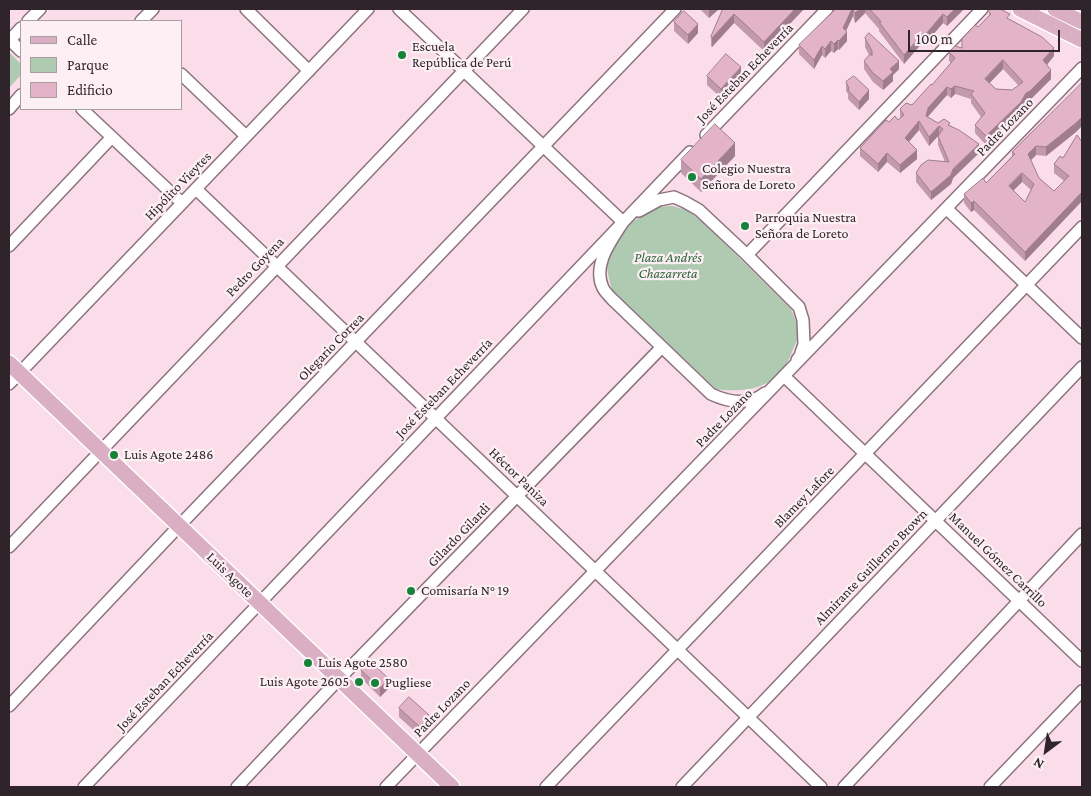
<!DOCTYPE html>
<meta charset="utf-8">
<style>
body{margin:0}
#map{position:relative;width:1091px;height:796px;overflow:hidden;background:#fbddea;font-family:"Crimson Pro",serif}
canvas{display:block}
.frame{position:absolute;inset:0;border:10px solid #2f2429;pointer-events:none}
.legend{position:absolute;left:20px;top:20px;width:162px;height:90px;box-sizing:border-box;background:#fcf0f5;border:1px solid #aa9ea3;margin:0;padding:6px 9px;list-style:none;font-size:15px;color:#2f2429}
.legend li{display:flex;align-items:center;gap:10px;height:25px}
.legend b{width:25px;border:1px solid #aa9ea3}
.north{position:absolute;left:1021px;top:726px;width:50px;height:50px;-webkit-text-stroke:4px #fcf0f5;paint-order:stroke;rotate:211deg;font-size:14px;font-weight:700;line-height:20px;text-align:center;color:#2f2429}
.north::after{content:'';display:block;margin:auto;width:18px;height:22px;background:#2f2429;clip-path:polygon(50% 0,100% 100%,50% 72%,0 100%)}
.scale{position:absolute;left:908px;top:30px;width:152px;height:22px;box-sizing:border-box;border:2px solid #2f2429;border-top:0;padding-left:6px;font-size:15px;line-height:18px;white-space:nowrap;color:#2f2429;-webkit-text-stroke:4px #fcf0f5;paint-order:stroke}
</style>
<div id="map">
<canvas width="1091" height="796"></canvas>
<div class="frame"></div>
<ul class="legend">
<li><b style="height:6px;background:#daafc4"></b>Calle</li>
<li><b style="height:14px;background:#aecbb2"></b>Parque</li>
<li><b style="height:14px;background:#e3b3c8"></b>Edificio</li>
</ul>
<div class="north">N</div>
<div class="scale">100 m</div>
</div>
<script>
const c = document.querySelector('canvas').getContext('2d');
c.lineJoin = 'round';
function paint(path, color) { c.fillStyle = color; c.fill(path, 'evenodd'); }
function trace(path, color, width, dash) { c.strokeStyle = color; c.lineWidth = width; c.lineCap = dash ? 'butt' : 'round'; c.setLineDash(dash || []); c.stroke(path); }
function drawText(font, color, halo, rows, align = 'center') {
  c.font = font + ' "Crimson Pro",serif'; c.lineWidth = 4.5; c.setLineDash([]); c.textBaseline = 'middle'; c.strokeStyle = halo; c.fillStyle = color; for (const [text, x, y, turn = 0] of rows) {
    c.save(); c.translate(x, y); c.rotate((+turn || 0) * Math.PI / 180); c.textAlign = isNaN(turn) ? turn : align; if (halo) c.strokeText(text, 0, 0); c.fillText(text, 0, 0); c.restore();
  }
}
paint(new Path2D(`
 M9,52L21,64V75L9,88Z
 M673,206L687,210L704,223L791,309C794,317 799,326 798,335C798,339 795,345 793,349C781,386 751,394 716,389L612,290C609,279 605,266 608,255C614,234 637,215 658,208C662,206 668,206 673,206Z`), '#aecbb2');
const minor = new Path2D(`
 M246,9L309,71
 M399,9L623,222C611,241 592,265 603,288C605,292 610,297 613,300L711,394C728,402 749,406 765,393
 M28,21L40,9
 M141,21L153,9
 M9,39L21,51
 M10,40L21,28
 M181,74L246,136
 M9,109L21,95
 M82,109L182,203
 M706,135L827,9
 M196,189L821,787
 M947,209L1082,338
 M639,211L659,200L674,197L685,202L699,210L747,255L799,307L803,320L804,344L800,356L797,360
 M9,246L112,137
 M747,255L982,9
 M785,377L1082,661
 M9,384L368,9
 M9,547L523,9
 M9,706L179,526L675,9
 M84,787L690,152
 M237,787L339,679L662,347
 M386,787L1082,68
 M546,787L1082,227
 M682,787L1082,367
 M844,787L1082,534
 M990,787L1082,691`);
const major = new Path2D(`
 M1020,9L1082,40
 M1055,9L1082,22
 M9,363L452,787`);
trace(minor, '#8c727e', 14);
trace(major, '#fff', 18);
trace(minor, '#fff', 11);
trace(major, '#daafc4', 15);
paint(new Path2D(`
 M700,9H719L709,18Z
 M723,9H804L764,51L734,23L712,47L711,46V37Z
 M836,9H964L947,26L943,23L925,44L923,42L904,64L879,31V29L865,13L855,23L853,16L846,31L847,41L839,50L838,49L834,53L831,51L825,58L822,55L814,69L799,54V45Z
 M989,12L1010,20L1054,56L1047,65L1051,79L1030,100L1026,102L1021,111L986,145L975,133V125L981,117L971,103V99L955,94L951,98L947,95L928,117L938,123L950,125L979,153L953,178L951,184L931,200L916,182V173L945,162L938,145V136L939,135L929,146L919,130L909,142L917,159L900,173L887,162L878,172L860,156V148L889,122L898,120L900,118V109L912,105L932,85L951,63L949,61V52L962,48L978,27L989,15ZM1003,69L1019,86L1012,90L996,89L989,83Z
 M674,22L698,33L688,44L674,31Z
 M865,38L899,69L893,75V81L883,90L873,82L864,69V61L869,55L865,47Z
 M741,75L721,98L707,85V76Z
 M846,82L869,99L859,110L848,99V94L846,91Z
 M1076,132L1046,156L1036,155L1031,160L1039,178L1054,191L1064,181L1054,173V164L1060,156L1082,201L1025,261L974,210L971,212L964,203V194L986,183L1012,156V152ZM1022,182L1031,190L1025,202L1013,190Z
 M735,156L701,192L681,173V160Z
 M361,670L389,688L380,697L361,678Z
 M399,708L430,725L420,736L399,717Z`), '#c39aac');
paint(new Path2D(`
 M709,9H719L709,18Z
 M795,9H804L764,51V42Z
 M852,9H853V16L843,37V28Z
 M860,9H865V13L855,23V13Z
 M955,9H964L947,26V17Z
 M734,14V23L712,47V38Z
 M943,14V23L925,44V35Z
 M698,24V33L688,44V35Z
 M847,32V41L839,50V41Z
 M923,33V42L904,64V55Z
 M838,40V49L834,53V44Z
 M831,41V51L825,58V49Z
 M822,46V55L814,69V60Z
 M1054,48V56L1043,69V60Z
 M1003,60V69L985,88V79Z
 M899,61V69L893,75V81L883,90V81L890,69Z
 M741,67V75L721,98V89Z
 M1051,70V79L1030,100L1026,102L1021,111L986,145V136L1026,93Z
 M955,86V94L951,98V89Z
 M947,87V95L928,116L926,125V116L928,108Z
 M869,90V99L859,110V102Z
 M1082,117V126L1076,132L1046,156V147Z
 M919,121V130L905,146V138Z
 M939,126V135L929,146V137Z
 M735,143V156L701,192V179Z
 M979,144V153L953,178L951,184L931,200V192Z
 M1036,146V155L1028,163V154Z
 M917,150V159L900,173V165Z
 M887,153V162L878,172V164Z
 M1022,173V182L1009,195V186Z
 M1082,192V201L1025,261V252Z
 M974,201V210L971,212V203Z
 M389,679V688L380,697V688Z
 M430,716V725L420,736V727Z`), '#9f7d8c');
const building = new Path2D(`
 M723,9H795L764,42L734,14L712,38L711,37Z
 M836,9H852L843,28L847,32L839,41L838,40L834,44L831,41L825,49L822,46L814,60L799,45Z
 M853,9H860L855,13Z
 M870,9H955L947,17L943,14L925,35L923,33L904,55L879,22H881Z
 M992,9H1000L1010,14L1007,18L1042,37L1054,48L1043,60L1051,70L1030,91L1026,93L1021,102L986,136L975,125L985,113L971,94L974,91L955,86L951,89L947,87L928,108L926,116L938,123L944,119L950,123L948,125L959,130L979,144L953,169L951,175L931,192L916,173L921,165L928,160L949,162L938,136L943,129L939,126L929,137L919,121L905,138L917,150L900,165L887,153L878,164L860,148L886,120L889,122L895,116L898,120L904,115L900,109L906,103L912,105L931,84L932,85L955,58L949,52L955,46L962,48V39L975,25L978,27L991,14L989,12ZM1003,60L1023,82L1012,90L996,89L985,79Z
 M684,11L698,24L688,35L674,22Z
 M869,33L899,61L890,69L893,72L883,81L873,73L864,61L870,54L872,56V51L865,38Z
 M726,54L741,67L721,89L707,76Z
 M854,76L869,90L859,102L848,90L849,88L846,82Z
 M1082,83V117L1076,123L1046,147L1036,146L1028,154L1039,178L1054,191L1069,176L1054,164L1060,156L1063,158L1077,135L1082,142V192L1025,252L974,201L971,203L964,194L983,178L986,183L1015,154L1012,152L1018,146ZM1022,173L1034,184L1025,202L1009,186Z
 M715,124L735,143L701,179L681,160Z
 M370,661L389,679L380,688L361,670Z
 M409,697L430,716L420,727L399,708Z`);
paint(building, '#e3b3c8');
trace(building, '#9f7d8c', 1);
for (const [x, y, r, color] of [
 [402,55,5,"#15833a"],
 [692,177,5,"#15833a"],
 [745,226,5,"#15833a"],
 [114,455,5,"#15833a"],
 [411,591,5,"#15833a"],
 [308,663,5,"#15833a"],
 [359,682,5,"#15833a"],
 [375,683,5,"#15833a"]
]) { const dot = new Path2D(); dot.arc(x, y, r, 0, 2 * Math.PI); c.fillStyle = color; c.fill(dot); trace(dot, '#fcf0f5', 2); }
drawText('14px', '#2f2429', '#fcf0f5', [
 ["Escuela",412,47],
 ["República de Perú",412,63],
 ["Colegio Nuestra",702,169],
 ["Señora de Loreto",702,185],
 ["Parroquia Nuestra",755,218],
 ["Señora de Loreto",755,234],
 ["Luis Agote 2486",124,455],
 ["Comisaría N° 19",421,591],
 ["Luis Agote 2580",318,663],
 ["Luis Agote 2605",349,682,"right"],
 ["Pugliese",385,683]
], 'left');
drawText('14px', '#2f2429', '#fcf0f5', [
 ["José Esteban Echeverría",745,73,-46],
 ["Padre Lozano",1005,127,-46],
 ["Hipólito Vieytes",178,186,-46],
 ["Pedro Goyena",255,267,-46],
 ["Olegario Correa",331,347,-46],
 ["José Esteban Echeverría",444,388,-46],
 ["Padre Lozano",724,418,-46],
 ["Héctor Paniza",519,477,44],
 ["Blamey Lafore",804,497,-46],
 ["Gilardo Gilardi",459,535,-46],
 ["Manuel Gómez Carrillo",998,560,44],
 ["Almirante Guillermo Brown",871,567,-46],
 ["Luis Agote",230,575,44],
 ["José Esteban Echeverría",165,681,-46],
 ["Padre Lozano",442,708,-46]
]);
drawText('italic 14px', '#2e663a', '#fcf0f5', [
 ["Plaza Andrés",668,258],
 ["Chazarreta",668,274]
]);
</script>
